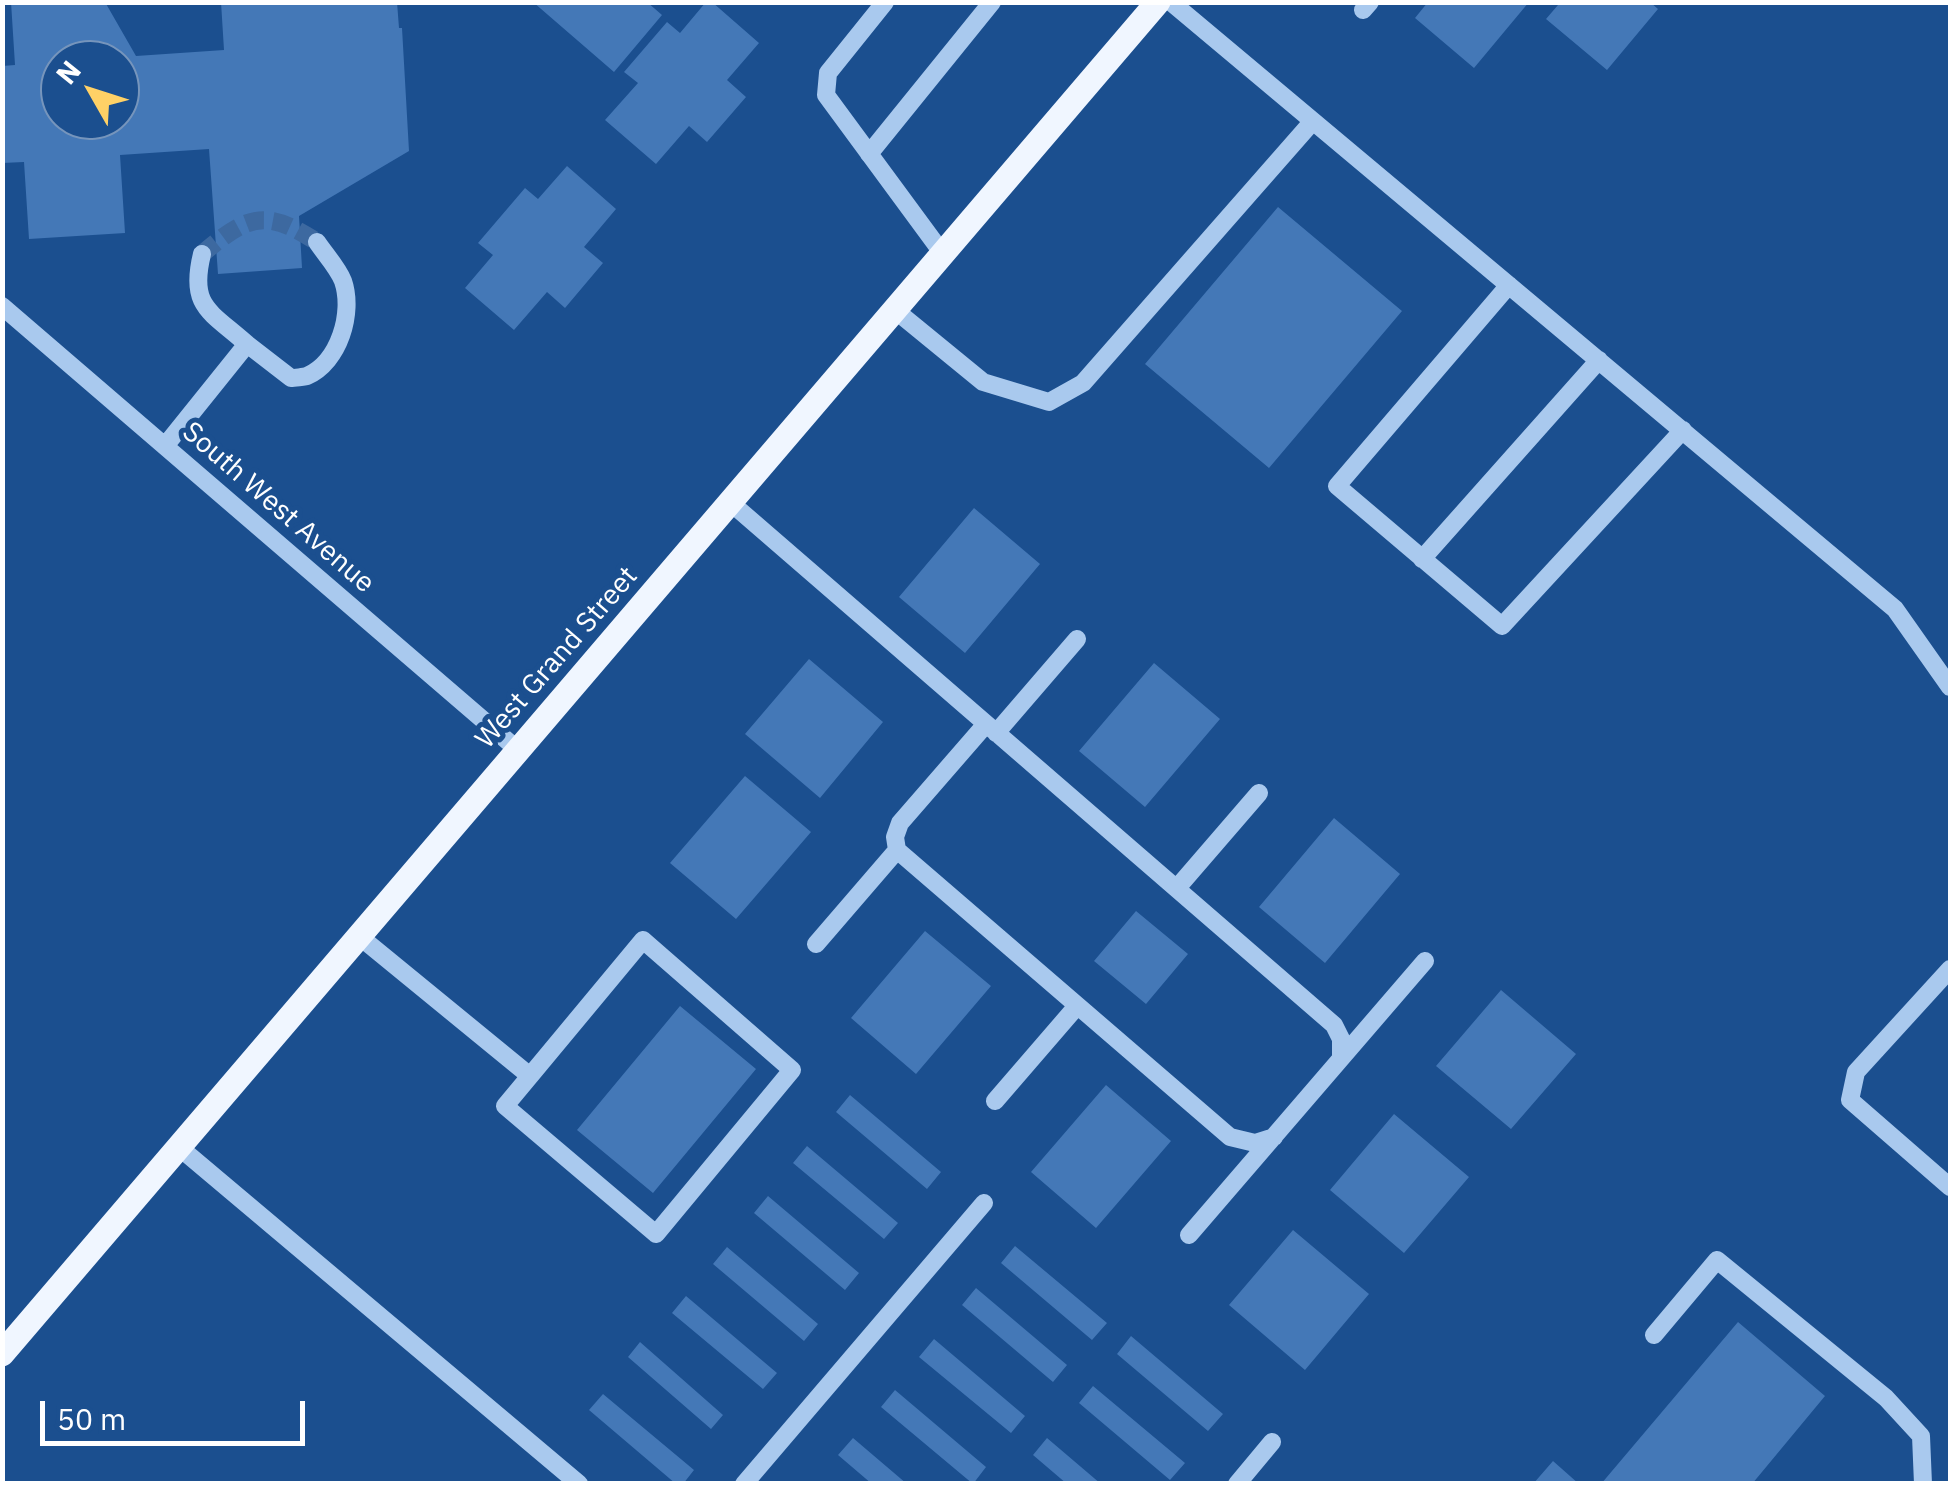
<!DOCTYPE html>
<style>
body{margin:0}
#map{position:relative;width:1953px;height:1486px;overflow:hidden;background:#1b4f8f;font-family:"IBM Plex Sans",sans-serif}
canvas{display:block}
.frame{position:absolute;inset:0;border:5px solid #fff;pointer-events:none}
.north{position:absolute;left:40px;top:40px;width:100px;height:100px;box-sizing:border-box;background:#1b4f8f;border:2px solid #7695bc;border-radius:50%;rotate:309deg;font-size:28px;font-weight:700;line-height:40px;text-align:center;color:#fff}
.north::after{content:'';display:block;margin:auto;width:35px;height:45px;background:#ffd166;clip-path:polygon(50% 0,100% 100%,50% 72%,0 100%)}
.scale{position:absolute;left:40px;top:1401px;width:265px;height:45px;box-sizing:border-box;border:5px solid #fff;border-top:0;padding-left:12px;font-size:30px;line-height:35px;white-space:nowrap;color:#fff;-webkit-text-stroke:8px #1b4f8f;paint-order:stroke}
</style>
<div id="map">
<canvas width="1953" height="1486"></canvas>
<div class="frame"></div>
<div class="north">N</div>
<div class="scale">50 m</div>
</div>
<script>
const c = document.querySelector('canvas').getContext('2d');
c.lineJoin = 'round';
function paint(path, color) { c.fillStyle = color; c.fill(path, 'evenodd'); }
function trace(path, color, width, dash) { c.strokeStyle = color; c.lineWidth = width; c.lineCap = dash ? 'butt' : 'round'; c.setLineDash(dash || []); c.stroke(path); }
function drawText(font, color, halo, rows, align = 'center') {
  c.font = font + ' "IBM Plex Sans",sans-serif'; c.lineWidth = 10; c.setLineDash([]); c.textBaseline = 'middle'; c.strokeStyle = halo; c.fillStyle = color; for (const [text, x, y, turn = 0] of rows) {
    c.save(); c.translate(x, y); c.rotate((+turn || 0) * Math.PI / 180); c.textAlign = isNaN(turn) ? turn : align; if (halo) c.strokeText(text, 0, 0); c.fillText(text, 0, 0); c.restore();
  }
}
paint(new Path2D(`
 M11,2H105L136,56L224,50L221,2H397L399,28H402L409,151L299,216L302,268L218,274L209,149L120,155L125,233L29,239L24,162L2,163V66L15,65ZM60,60H120V120H60Z
 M533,2H647L662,15L614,72Z
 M706,2H712L759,43L727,80L746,97L707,142L689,126L656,164L605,120L638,83L624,72L667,22L680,33Z
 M1428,2H1529L1474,68L1415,18Z
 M1556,2H1650L1658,9L1607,70L1546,19L1558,5Z
 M567,166L616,209L584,247L603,263L565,308L547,292L514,330L465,288L493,255L478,243L525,188L538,199Z
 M1278,207L1402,311L1269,468L1145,364Z
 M974,508L1040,564L965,653L899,597Z
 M809,659L883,722L820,798L745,734Z
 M1154,663L1220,719L1145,807L1079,751Z
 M745,776L811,832L736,919L670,863Z
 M1334,818L1400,874L1325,963L1259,907Z
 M1136,911L1188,954L1146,1004L1094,961Z
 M925,931L991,986L916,1074L851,1018Z
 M1501,990L1576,1054L1511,1129L1436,1066Z
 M680,1006L756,1069L653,1193L577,1130Z
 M1106,1085L1171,1141L1096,1228L1031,1172Z
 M850,1095L941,1172L927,1189L836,1112Z
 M1394,1114L1469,1177L1404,1253L1330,1190Z
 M807,1146L898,1223L884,1239L793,1163Z
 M768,1196L859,1273L845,1290L754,1213Z
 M1293,1230L1369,1294L1305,1370L1229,1305Z
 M1015,1246L1107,1323L1092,1340L1001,1263Z
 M727,1247L818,1324L804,1341L713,1264Z
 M976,1288L1067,1365L1053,1382L962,1305Z
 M686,1296L777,1373L763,1389L672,1313Z
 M1738,1322L1825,1396L1752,1484H1601Z
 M1131,1336L1223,1414L1208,1431L1117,1354Z
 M934,1339L1025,1416L1011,1433L919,1357Z
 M640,1342L723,1415L711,1429L628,1357Z
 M1093,1386L1185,1463L1170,1480L1079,1403Z
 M895,1390L986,1467L973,1484L881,1407Z
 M603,1394L694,1470L683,1484H676L589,1410Z
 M853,1438L907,1484H872L838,1455Z
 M1047,1438L1101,1484H1067L1033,1455Z
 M1553,1461L1579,1484H1533Z`), '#4478b7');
trace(new Path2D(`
 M202,254C248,215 265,208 317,242`), '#3d69a0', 18, [18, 9]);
trace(new Path2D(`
 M885,2L828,73L826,95L943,254
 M1171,2L1895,609L1950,687
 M1363,10L1370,2
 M869,154L992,2
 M1509,285L1337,486L1502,626L1683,430
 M2,306L518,750
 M895,310L983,382L1049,402L1083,383L1313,121
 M247,344L291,378C293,378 305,377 307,376C339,362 354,313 343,281C338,268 325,254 317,242
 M165,446L247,344C210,311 189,307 202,254
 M730,502L1334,1025L1341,1039V1058
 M1422,559L1599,360
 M986,724L900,823L895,837L897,850L1230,1137L1255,1143L1274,1137
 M996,733L1077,639
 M1177,888L1259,793
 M359,936L530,1076L643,940L792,1070L656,1234L505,1106L530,1076
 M816,944L897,850
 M1950,969L1856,1072L1850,1100L1950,1187
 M995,1101L1077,1006
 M179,1147L579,1484
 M1189,1235L1425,961
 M1654,1335L1717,1260L1886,1398L1921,1436L1923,1484
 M744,1484L984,1203
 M1237,1484L1272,1442`), '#a9c9ee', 18);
trace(new Path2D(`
 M2,1354L1158,2`), '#f0f6ff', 25);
drawText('28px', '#fff', '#1b4f8f', [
 ["South West Avenue",278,508,41],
 ["West Grand Street",557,658,-49]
]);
</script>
